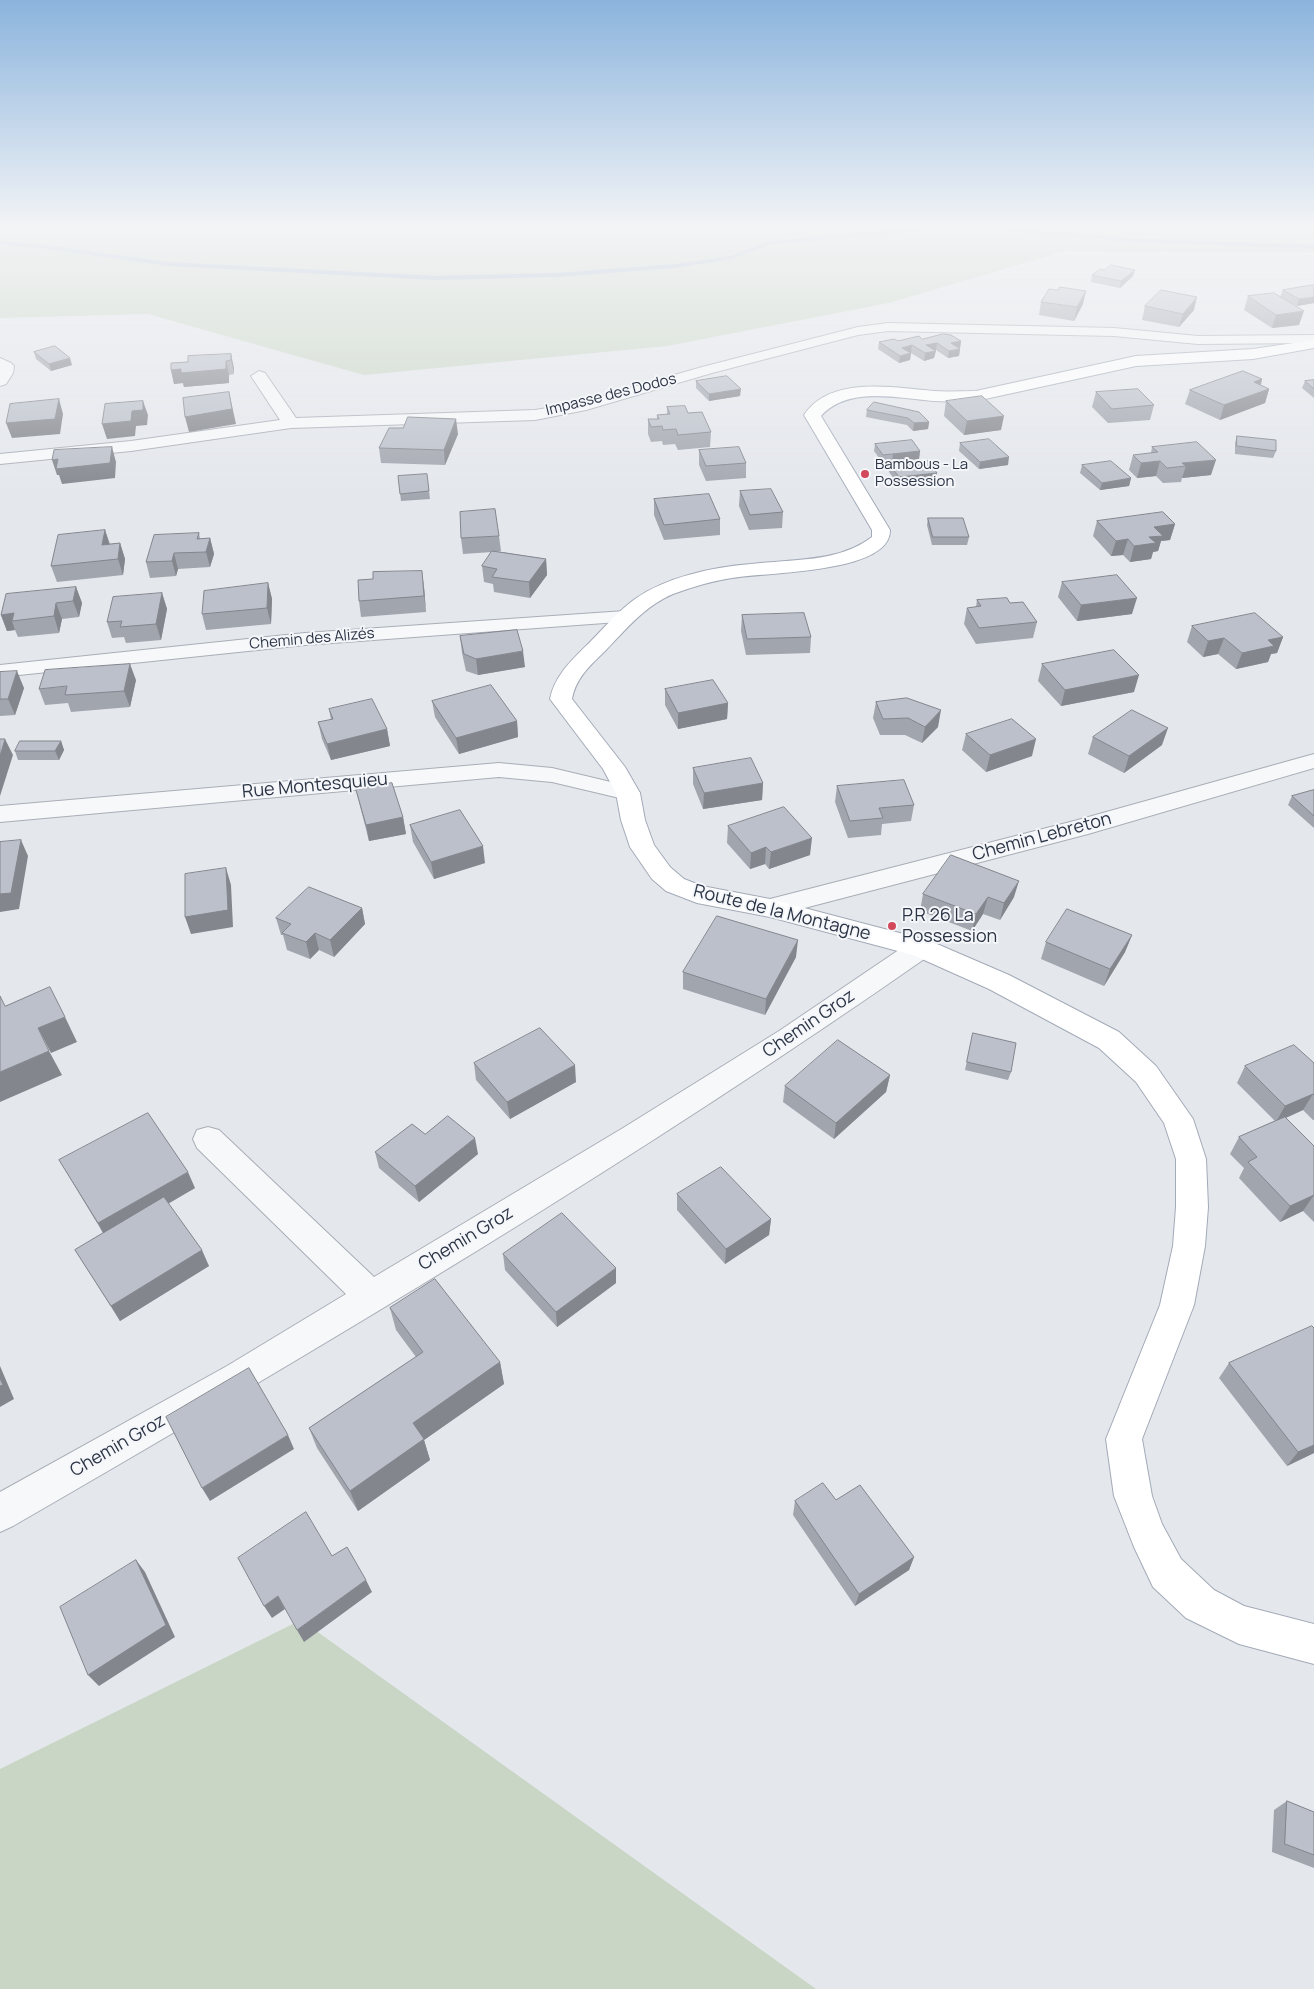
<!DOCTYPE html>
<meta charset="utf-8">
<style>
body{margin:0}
canvas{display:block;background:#e4e7ec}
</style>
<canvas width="1314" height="1989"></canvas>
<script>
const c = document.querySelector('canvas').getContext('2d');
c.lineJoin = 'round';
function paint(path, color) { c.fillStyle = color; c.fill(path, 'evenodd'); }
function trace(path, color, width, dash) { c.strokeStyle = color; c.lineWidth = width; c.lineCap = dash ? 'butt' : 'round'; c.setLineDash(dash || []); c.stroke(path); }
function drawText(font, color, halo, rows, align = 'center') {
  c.font = font + ' Manrope,sans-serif'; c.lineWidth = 4; c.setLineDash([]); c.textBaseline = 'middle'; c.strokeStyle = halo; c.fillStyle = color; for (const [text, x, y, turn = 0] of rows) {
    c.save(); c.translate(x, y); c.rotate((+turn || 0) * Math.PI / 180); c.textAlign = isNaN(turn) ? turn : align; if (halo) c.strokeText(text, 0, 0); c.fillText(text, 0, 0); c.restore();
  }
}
paint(new Path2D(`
 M0,225H1314V252L1065,251L889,303L667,346L364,375L148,314L0,318Z
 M301,1620L816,1989H0V1769Z`), '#c9d6c5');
paint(new Path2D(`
 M939,225H989L1128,238L1314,245V249L1128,242L989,229H939L769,245L732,259L675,268L556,277L436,280L168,266L39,248L0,245V241L39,244L168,262L436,276L556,273L675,264L731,256L768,241Z`), '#9fb4cc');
const minor = new Path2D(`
 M888,323L1114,328L1198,336L1314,335V343L1198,344L1114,336L888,331L858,335L712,373L586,410L535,420L291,428L131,451L0,464V454L131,441L280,420L251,376L259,371L265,373L296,418L535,410L578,403L702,367L858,327Z
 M0,358L11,363L14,366L13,373L6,384L0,386Z
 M625,611L632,613L635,617L632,621L305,645L0,677V665L305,633Z
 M1314,754V768L1088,834L770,917L761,914L757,908L761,902L770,899L1074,821Z
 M499,763L552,768L636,788L640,793L636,798L628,800L552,782L499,777L0,822V806Z
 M921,939L930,941L934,948L930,955C635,1161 325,1346 13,1526L0,1532V1492L227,1366L346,1294L197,1148L193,1139L197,1130L208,1127L219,1130L374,1277L623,1128L779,1031L912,941Z`);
const major = new Path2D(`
 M1314,340V348L1253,359L1136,366L976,401C961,401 947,402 933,401C897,398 848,386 821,416L890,530C891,574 763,572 732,578C712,581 692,587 673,594C645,606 627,628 606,650C591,665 576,677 572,699L625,767L640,793L645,820L654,845L670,867L684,879L702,886L770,899L930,941L1009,975L1119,1032L1156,1066L1193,1119L1206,1159L1208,1207L1205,1246L1194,1305L1142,1439L1152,1496L1162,1524L1181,1559L1214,1590L1244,1606L1314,1624V1664L1239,1644L1186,1618L1153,1587L1134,1547L1114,1496L1106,1439L1160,1305L1173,1246L1176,1207V1159L1164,1123L1136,1082L1099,1048L989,989L913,955L770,917L697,903L666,891L652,879L630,847L621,820L616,793L603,769L550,699C555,674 574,658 591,641C605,627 618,611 635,599C666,577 713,567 751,564C791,559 838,563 872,537V530L804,415C831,375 893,388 934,391C948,392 962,391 976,391L1136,356L1253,349Z`);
trace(minor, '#a9aeb7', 2);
trace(major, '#a3abb8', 2);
paint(minor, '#f7f8fa');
paint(major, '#fff');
paint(new Path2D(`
 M1092,275L1133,276L1120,288L1091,282Z
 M1314,285V303L1297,306L1280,297L1283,290Z
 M1248,296L1299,325L1272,328L1244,310Z
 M1041,302L1083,304L1074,321L1039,315Z
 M1145,306L1194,310L1179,327L1142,320Z
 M922,339L961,341L959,356L948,358L936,350L935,351L934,358L924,361L911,353H910H911L910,360L899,363L878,349L879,342Z
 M34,352L72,365L51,371L36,359Z
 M231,354L234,374L229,375V383L184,387L183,383L174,384L171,370L188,362Z
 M1262,379L1261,385L1269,389L1265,403L1220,420L1185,404L1190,390Z
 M1314,380V398L1302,388L1305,381Z
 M696,381L740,396L709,401L696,388Z
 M1096,392L1154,405L1150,420L1108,423L1092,407Z
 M946,401L1001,430L964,435L944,416Z
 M667,407L688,413L711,432L710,447L678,450L675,444L663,445L662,441L651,442L648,434V419H657V415L667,414Z
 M867,410L929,422L928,429L913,431L907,425L866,417Z
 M458,434L445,465L381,463L379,448Z
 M1237,436L1276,451L1273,458L1235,454V443Z
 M960,443L1008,465L979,469L959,451Z
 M875,444L920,451L919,459L882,462L874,451Z
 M1152,447L1211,475L1182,478L1181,482L1163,483L1156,476L1137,478L1129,470L1133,455L1151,453Z
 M699,450L746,463V478L706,481L699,465Z
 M890,465L937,473L936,480L898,484L889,472Z
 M1082,465L1131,478L1129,486L1100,490L1080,473Z
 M427,474L430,499L401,501L398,476Z
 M740,491L783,512L782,528L749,530L739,506Z
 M654,499L720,519V535L664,540L654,515Z
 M928,518L969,537L967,545H932L927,525Z
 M1097,521L1175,524L1170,540L1161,541L1158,551L1153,552L1151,559L1130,562L1123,555L1111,556L1093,536Z
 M105,530L110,544L120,543L125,559L123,575L57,582L51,566Z
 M199,533L200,539L210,538L214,554L210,567L178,569L176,576L150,578L146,562Z
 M499,536L501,551H496L546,559L547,575L530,598L494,592L493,584L484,582L482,566L492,552L463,554L461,538Z
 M373,579L424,587L426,612L361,617L359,601Z
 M1062,582L1132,614L1077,621L1058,597Z
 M268,583L272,599L271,624L206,630L202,614Z
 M76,587L82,603L79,617L62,619L59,633L18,637L15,630L7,631L1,615Z
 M162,593L167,609L161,640L126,643L124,637L112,638L107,622Z
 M977,600L1010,603L1037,622L1033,638L976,644L964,624L967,608L976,607Z
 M742,615L811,637L810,653L746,655L741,631Z
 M1192,626L1283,637L1277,653L1271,654L1268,662L1236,669L1218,654L1203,657L1187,642Z
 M460,636L525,667L478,675L466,671L462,653Z
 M1042,664L1134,692L1061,706L1038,681Z
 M0,672L24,688L15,715L0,716Z
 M136,680L130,707L71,712L68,703L45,705L39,689Z
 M665,689L728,703L727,719L678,729L665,705Z
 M432,701L517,721L518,737L459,754L435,717Z
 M876,702L938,727L922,743L905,735H880L873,718Z
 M329,709L387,729L390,746L331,760L322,739L318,722L331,720Z
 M966,734L1032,756L986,772L962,750Z
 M1093,737L1162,745L1124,773L1088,754Z
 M61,741L64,750L59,760H18L15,751Z
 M693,768L763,783L762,800L703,809L693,784Z
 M837,786L914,805L911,821L882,824L881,835L848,838L835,802Z
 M356,790L403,817L406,834L369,841L360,806Z
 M1314,790V828L1288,805L1292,796Z
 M410,825L485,863L434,879L413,842Z
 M728,826L810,855L769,869L765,864L750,869L727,843Z
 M923,894L1014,897L1000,920L983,914L972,931L920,911Z
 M362,908L365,924L334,957L319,950L310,959L287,950L283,935H281L276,918Z
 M1132,935L1125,952L1104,986L1041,959L1046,942Z
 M796,957L765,1015L683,989V972Z
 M973,1033L1011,1072L1008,1080L965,1070Z
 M474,1063L576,1082L510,1119L476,1080Z
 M1314,1063V1120H1313L1303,1110L1286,1118L1314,1146V1222L1303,1211L1280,1222L1239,1178L1244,1168L1230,1154L1239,1137L1275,1121L1237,1083L1245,1066Z
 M890,1075L886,1092L834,1139L783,1102L785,1086Z
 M425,1134L478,1154L419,1202L379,1168L375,1152Z
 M59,1160L195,1188L168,1204L209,1266L120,1321L75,1250L103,1233Z
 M677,1194L771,1219L769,1235L725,1264L677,1210Z
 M503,1254L616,1283L557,1327L505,1270Z
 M390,1308L500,1362L504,1384L424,1440L430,1460L358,1511L317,1448L309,1428L416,1357L396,1330Z
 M1314,1328V1453L1287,1466L1219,1378L1229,1363Z
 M836,1500L914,1557L909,1570L855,1606L793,1515L795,1501Z
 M1287,1801L1314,1812V1868L1272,1852L1274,1810Z`), '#a1a5ae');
paint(new Path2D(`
 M1135,270L1133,276L1120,288L1121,281Z
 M1086,291L1083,304L1074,321L1077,307Z
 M1197,297L1194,310L1179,327L1183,314Z
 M1314,297V303L1297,306L1299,299Z
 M1304,311L1299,325L1272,328L1276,315Z
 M961,341L960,348L951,343Z
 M937,343L936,350L925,353L926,345Z
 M912,345L911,353L901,355L902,348Z
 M960,349L959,356L948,358L949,351Z
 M936,351L934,358L924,361L925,353Z
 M911,353L910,360L899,363L900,356Z
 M231,354L234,368V374L231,360Z
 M70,358L72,365L51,371L49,364Z
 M226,361L229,375V383L184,387L183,383L174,384L171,370Z
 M1262,379L1258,393L1269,389L1265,403L1220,420L1224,405L1254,382Z
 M741,389L740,396L709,401V394Z
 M229,392L236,424L189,432L185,417Z
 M59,399L63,414L60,434L12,438L6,423Z
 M143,401L148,415L147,425L136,426L135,436L107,439L102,424L132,411Z
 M1004,416L1001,430L964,435L967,421Z
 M456,419L458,434L445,465L444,450Z
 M929,422L928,429L913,431L914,423Z
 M112,447L116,462L115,478L62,484L59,475H57L52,460Z
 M920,451L919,459L892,462L893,454Z
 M1009,457L1008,465L979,469L980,462Z
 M1216,460L1211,475L1182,478L1186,466L1182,463Z
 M1160,461L1156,476L1137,478L1141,463Z
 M937,473L936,480L898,484L899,477Z
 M1131,478L1129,486L1100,490L1102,483Z
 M1175,524L1170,540L1161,541L1158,551L1153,552L1151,559L1130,562L1134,546L1154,527Z
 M105,530L110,546L108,561L102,545Z
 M210,538L214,554L210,567L206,552Z
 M1128,539L1123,555L1111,556L1116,541Z
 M120,543L125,559L123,575L118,559Z
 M174,553L178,569L176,576L172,561Z
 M546,559L547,575L530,598L529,582Z
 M422,571L424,587L426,612L424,596Z
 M268,583L272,599L271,624L267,608Z
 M76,587L82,603L79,617L73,601Z
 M162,593L167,609L161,640L156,624Z
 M1137,598L1132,614L1077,621L1081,605Z
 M56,603L62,619L59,633L54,616Z
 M14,613L12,621L15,630L7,631L1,615Z
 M1283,637L1277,653L1271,654L1268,662L1236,669L1242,653L1268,640Z
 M1224,638L1218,654L1203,657L1208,641Z
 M523,651L525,667L478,675L476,659Z
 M130,664L136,680L130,707L124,691Z
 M17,671L24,688L15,715L8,699Z
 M1139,675L1134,692L1061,706L1065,690Z
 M728,703L727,719L678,729V713Z
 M941,710L938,727L922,743L925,727Z
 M517,721L518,737L459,754L456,738Z
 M1168,728L1162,745L1124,773L1129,756Z
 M387,729L390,746L331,760L327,744Z
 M5,739L13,755L0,796V756Z
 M1036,739L1032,756L986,772L990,755Z
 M61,741L64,750L59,760L55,751Z
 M763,783L762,800L703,809L704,793Z
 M403,817L406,834L369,841L366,825Z
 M812,838L810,855L769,869L771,852Z
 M21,840L28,856L19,909L0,912V894Z
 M483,846L485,863L434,879L431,862Z
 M766,847L765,864L750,869L751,853Z
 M226,868L231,885L233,927L191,934L185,917Z
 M1019,881L1014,897L1000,920L1004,903Z
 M988,897L983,914L972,931L976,914Z
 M362,908L365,924L334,957L330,940Z
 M315,933L319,950L310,959L306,942Z
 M1132,935L1125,952L1104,986L1110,969Z
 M798,940L796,957L765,1015L766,999Z
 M65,1017L77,1042L51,1053L38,1028Z
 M49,1051L62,1075L0,1102V1072Z
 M575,1065L576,1082L510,1119L507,1102Z
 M890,1075L886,1092L834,1139L836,1123Z
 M1313,1094L1303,1110L1276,1122L1285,1106Z
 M475,1138L478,1154L419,1202L415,1186Z
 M188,1172L195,1188L106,1239L98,1223Z
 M1314,1195L1303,1211L1280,1222L1290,1206Z
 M771,1219L769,1235L725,1264L726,1249Z
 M202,1250L209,1266L120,1321L111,1306Z
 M616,1268V1283L557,1327L556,1312Z
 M500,1362L504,1384L424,1440L430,1460L358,1511L350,1491L413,1423Z
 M0,1366L14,1399L0,1407Z
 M288,1435L294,1449L210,1501L202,1488Z
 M1314,1445V1453L1287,1466L1298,1452Z
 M914,1557L909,1570L855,1606L859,1594Z
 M136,1560L145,1572L175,1637L99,1686L88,1675Z
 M366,1580L372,1592L304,1642L297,1630Z
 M278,1596L285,1609L272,1618L264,1606Z`), '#83868d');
const building = new Path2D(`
 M1111,265L1135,270L1121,281L1092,275L1100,269L1104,270Z
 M1314,285V297L1299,299L1283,290Z
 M1060,287L1086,291L1077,307L1041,302L1049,289L1058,290Z
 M1161,290L1197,297L1183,314L1145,306Z
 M1274,293L1304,311L1276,315L1248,296Z
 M943,334L951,335L961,341L951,343L960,349L949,351L937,343L926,345L936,351L925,353L912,345L902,348L911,353L900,356L879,342L894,339L898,341L919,336L922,339Z
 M55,346L70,358L49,364L34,352Z
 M231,354V360L226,361V369L181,373V369L171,370V363L188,362V356Z
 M1243,371L1262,379L1254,382L1269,389L1224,405L1190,390Z
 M727,376L741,389L709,394L696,381Z
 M1314,380V389L1305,381Z
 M1138,389L1154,405L1112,409L1096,392Z
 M229,392L232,409L185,417L183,398Z
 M982,396L1004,416L967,421L946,401Z
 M59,399L55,419L6,423L10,404Z
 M143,401V410L132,411L131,421L102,424L105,404Z
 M874,402L919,412L929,422L914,423L908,418L867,410Z
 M685,406L688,413L702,412L711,432L678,435L676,429L663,430L662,426L651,427L648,419H659L657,415L670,414L667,407Z
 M408,417L456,419L444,450L379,448L389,428H403Z
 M1237,436L1276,440V451L1237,446Z
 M989,439L1009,457L980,462L960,443Z
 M912,440L920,451L883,455L875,444Z
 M1197,442L1216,460L1182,463L1186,466L1167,468L1160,461L1141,463L1133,455L1158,452L1152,447Z
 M112,447L110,463L56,469L58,459L52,460L54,450Z
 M739,447L746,463L706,466L699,450Z
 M928,461L937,473L899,477L890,465Z
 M1111,461L1131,478L1102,483L1082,465Z
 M427,474L429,491L400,494L398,476Z
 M771,489L783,512L750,515L740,491Z
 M709,494L720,519L664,525L654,499Z
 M495,509L499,536L461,538L460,512Z
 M1163,512L1175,524L1154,527L1163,536L1149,537L1156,543L1134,546L1128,539L1116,541L1097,521Z
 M928,518H963L969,537H933Z
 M105,530L102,545L120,543L118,559L51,566L58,535Z
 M199,533L197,539L210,538L206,552L174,553L172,561L146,562L154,535Z
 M492,551L546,559L529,582L492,577L497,569L482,566Z
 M422,571L424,596L359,601L358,580L373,579V572Z
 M1117,575L1137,598L1081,605L1062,582Z
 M268,583L267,608L202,614L204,591Z
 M76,587L73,601L56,603L54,616L12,621L14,613L1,615L6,594Z
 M162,593L156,624L120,627L122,621L107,622L113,597Z
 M1007,598L1010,603L1023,602L1037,622L979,628L967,608L981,606L977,600Z
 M804,613L811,637L747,639L742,615Z
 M1255,613L1283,637L1268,640L1274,646L1242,653L1224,638L1208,641L1192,626Z
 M517,630L523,651L476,659L464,654L460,636Z
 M1114,650L1139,675L1065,690L1042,664Z
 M130,664L124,691L65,695L67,686L39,689L45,670Z
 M17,671L8,699H0V672Z
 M713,680L728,703L678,713L665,689Z
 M491,685L517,721L456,738L432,701Z
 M907,698L941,710L925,727L908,718L883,719L876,702Z
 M372,699L387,729L327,744L318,722L333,719L329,709Z
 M1132,710L1168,728L1129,756L1093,737Z
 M1012,719L1036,739L990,755L966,734Z
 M0,739H5L0,756Z
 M20,741H61L55,751H15Z
 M751,758L763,783L704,793L693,768Z
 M904,780L914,805L879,808L883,818L850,821L837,786Z
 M392,783L403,817L366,825L356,790Z
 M1314,790V816L1292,796Z
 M784,807L812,838L771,852L766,847L751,853L728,826Z
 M460,810L483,846L431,862L410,825Z
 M21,840L11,893L0,894V842Z
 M951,855L1019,881L1004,903L988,897L976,914L923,894Z
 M226,868L228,910L185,917V874Z
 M309,887L362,908L330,940L315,933L306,942L282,933L291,924L276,918Z
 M1067,909L1132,935L1110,969L1046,942Z
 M717,916L798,940L766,999L683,972Z
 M50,987L65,1017L38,1028L49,1051L0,1072V996L5,1006Z
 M540,1028L575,1065L507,1102L474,1063Z
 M973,1033L1016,1043L1011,1072L967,1062Z
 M838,1040L890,1075L836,1123L785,1086Z
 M1294,1045L1314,1063V1095L1313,1094L1285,1106L1245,1066Z
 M148,1113L188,1172L98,1223L59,1160Z
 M448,1116L475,1138L415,1186L375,1152L412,1124L425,1134Z
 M1285,1117L1314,1146V1195L1290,1206L1248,1162L1257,1157L1239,1137Z
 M721,1167L771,1219L726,1249L677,1194Z
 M164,1197L202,1250L111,1306L75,1250Z
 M562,1213L616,1268L556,1312L503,1254Z
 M435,1279L500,1362L413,1423L424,1439L350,1491L309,1428L423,1352L390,1308Z
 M1312,1326L1314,1328V1445L1298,1452L1229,1363Z
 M249,1368L288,1435L202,1488L166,1417Z
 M0,1378L3,1385L0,1386Z
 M823,1483L836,1500L860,1485L914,1557L859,1594L795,1501Z
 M306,1512L332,1556L347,1547L366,1580L297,1630L278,1596L264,1606L238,1558Z
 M136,1560L166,1625L88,1675L60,1607Z
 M1287,1801L1314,1812V1855L1285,1844Z`);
paint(building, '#bbc0ca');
trace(building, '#83868d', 1);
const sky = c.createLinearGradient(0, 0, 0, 503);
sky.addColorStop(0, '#8bb4dd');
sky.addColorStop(0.45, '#f3f4f6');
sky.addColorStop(1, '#f3f4f600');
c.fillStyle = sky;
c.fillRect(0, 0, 1314, 503);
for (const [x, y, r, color] of [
 [865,474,5,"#d1495b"],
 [892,926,5,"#d1495b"]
]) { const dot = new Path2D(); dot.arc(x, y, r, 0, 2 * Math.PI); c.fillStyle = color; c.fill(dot); trace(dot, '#f4f6f9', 2); }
drawText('15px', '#2b3445', '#f4f6f9', [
 ["Impasse des Dodos",611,395,-14],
 ["Chemin des Alizés",312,639,-5]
]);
drawText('15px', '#2b3445', '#f4f6f9', [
 ["Bambous - La",875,465],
 ["Possession",875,482]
], 'left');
drawText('18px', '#2b3445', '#f4f6f9', [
 ["Rue Montesquieu",315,786,-5],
 ["Chemin Lebreton",1042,837,-15],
 ["Route de la Montagne",782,913,14],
 ["Chemin Groz",809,1024,-34],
 ["Chemin Groz",466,1239,-31],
 ["Chemin Groz",118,1446,-30]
]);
drawText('18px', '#2b3445', '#f4f6f9', [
 ["P.R 26 La",902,916],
 ["Possession",902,937]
], 'left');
</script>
